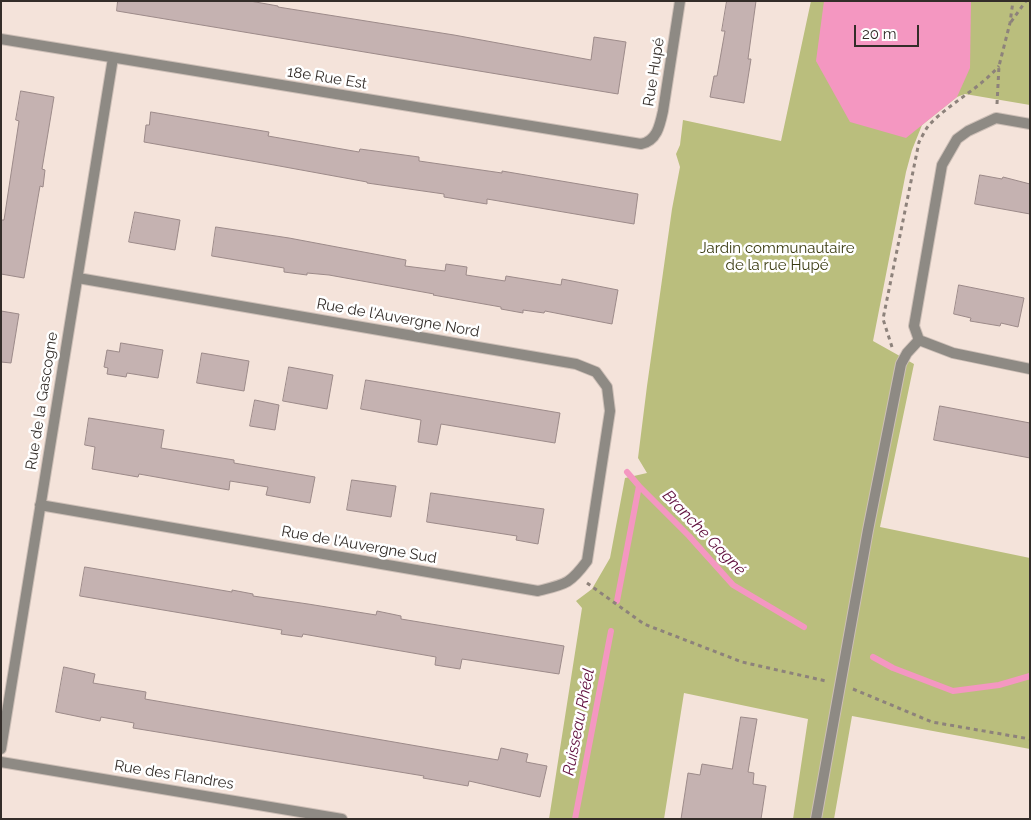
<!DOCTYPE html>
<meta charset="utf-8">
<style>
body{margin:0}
#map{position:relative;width:1031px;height:820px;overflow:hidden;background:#f4e3da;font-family:Raleway,sans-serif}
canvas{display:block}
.frame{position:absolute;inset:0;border:2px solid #332d29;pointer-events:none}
.scale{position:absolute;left:854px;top:25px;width:65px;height:22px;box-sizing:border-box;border:2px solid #332d29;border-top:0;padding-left:6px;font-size:15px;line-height:18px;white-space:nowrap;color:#332d29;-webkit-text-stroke:4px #fff;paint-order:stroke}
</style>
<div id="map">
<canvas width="1031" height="820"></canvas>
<div class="frame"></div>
<div class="scale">20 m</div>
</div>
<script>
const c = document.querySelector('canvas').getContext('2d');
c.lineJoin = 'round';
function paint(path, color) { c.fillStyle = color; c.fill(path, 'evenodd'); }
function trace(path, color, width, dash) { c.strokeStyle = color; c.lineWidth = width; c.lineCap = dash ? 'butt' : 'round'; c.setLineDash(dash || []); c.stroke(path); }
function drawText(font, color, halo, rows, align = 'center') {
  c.font = font + ' Raleway,sans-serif'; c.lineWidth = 5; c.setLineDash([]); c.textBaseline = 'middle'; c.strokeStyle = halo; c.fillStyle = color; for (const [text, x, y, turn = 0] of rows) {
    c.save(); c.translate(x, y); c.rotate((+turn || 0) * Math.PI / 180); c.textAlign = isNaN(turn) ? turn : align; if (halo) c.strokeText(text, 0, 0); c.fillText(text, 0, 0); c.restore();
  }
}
paint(new Path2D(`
 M811,1H1030V105L965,94L957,97L922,125L912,150L906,172L873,341L914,364L880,527L1030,558V749L852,716L834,819H793L808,719L684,693L664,819H549L582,608L576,601L592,589L610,558L625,478L647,473L638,458L647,386L672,209L680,167L676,154L680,145L683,120L781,141Z`), '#babe7d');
paint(new Path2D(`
 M824,1H971L970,68L957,97L906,138L850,122L816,61Z`), '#f497c1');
trace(new Path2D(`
 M639,486L689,536L733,585L804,627
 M617,601L639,486L627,472
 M873,657L893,668L953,691L999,685L1030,676
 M575,819L611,631`), '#f497c1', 6);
const building = new Path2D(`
 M118,1H250L278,6V7L454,35L591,60L594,37L626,42L618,94L117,11Z
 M727,1H756L748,59H751L744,103L710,97L714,76H717L725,31H722Z
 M21,91L54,97L42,169L45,170L43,187L40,186L24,278L1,274V220H4L19,121L16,120Z
 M151,112L269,132L268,136L359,152L360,149L419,157V161L502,173V171L638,194L634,224L487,199V204L444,197V194L367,183V182L274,165L144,142L146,125H149Z
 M980,175L1002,179L1003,177L1030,184V214L975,204Z
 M135,212L180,220L175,250L129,242Z
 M216,227L289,238L406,260L405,266L445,271L446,264L467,267L466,275L505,281L506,276L561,285L562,279L618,290L612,324L545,311L544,313L523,310V313L501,309V307L433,295L434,294L329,275L307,273V275L284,272V268L212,256Z
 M959,285L1024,298L1018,327L1001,323L1000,326L970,321L971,318L954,314Z
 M1,311L19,314L11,363L1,362Z
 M121,343L163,350L158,378L127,373L126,377L107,374L108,368L104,367L107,350L119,352Z
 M202,353L249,361L244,391L197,383Z
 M289,367L333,375L327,409L283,401Z
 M366,380L560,413L555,443L441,424L437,445L418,442L421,420L361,409Z
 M255,400L279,405L275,430L250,426Z
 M940,406L1030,423V458L934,440Z
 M89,418L164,430L161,448L234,460V463L315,477L310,503L266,495L268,487L230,481L229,490L139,474L138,477L92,469L95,447L85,445Z
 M352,480L396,486L391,517L347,510Z
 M431,493L544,509L538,544L516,540L517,536L427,522Z
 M85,567L232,592V590L253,594V596L308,604L376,615L377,611L401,616V619L564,646L559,674L462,659L460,669L435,665L436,657L303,634L302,637L281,634L282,630L80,596Z
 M64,667L95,674L93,683L146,692L145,699L498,760L501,748L528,754L526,762L547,766L540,797L469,781L468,786L423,778L424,776L133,728L134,723L101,717L100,721L56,712Z
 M741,717L757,719L748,772L754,773L753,784L766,786L761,819H681L688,773L700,775L702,764L732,769Z`);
paint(building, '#c5b2b1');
trace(building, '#9c8a89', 1);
const lane = new Path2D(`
 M816,819L868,530L901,364L907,353L919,340`);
const street = new Path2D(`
 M1,39L641,144C657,141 660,125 663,111L680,1
 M1030,124L996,118L968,131L957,139L942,165L914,326L919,340L953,353L1030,369
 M40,505L538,591C566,584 570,584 587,561L610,411L607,387L596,372L576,364L78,278
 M1,749L113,58
 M1,762L342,819`);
trace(lane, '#cdbfb7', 12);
trace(street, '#cdbfb7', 12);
trace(new Path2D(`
 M1011,22L1026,1
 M997,104L999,66L1010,23L1013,1
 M892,347L883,319L919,142C922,137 925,130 929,125C950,103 979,89 999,66
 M587,583L644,624L742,662L826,681
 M853,689L932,722L1030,739`), '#8d827b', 3, [4, 4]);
trace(lane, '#8e8a84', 10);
trace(street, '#8e8a84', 10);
drawText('15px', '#332d29', '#fff', [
 ["Rue Hupé",654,72,-81],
 ["18e Rue Est",327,78,9],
 ["Rue de l'Auvergne Nord",398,318,10],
 ["Rue de la Gascogne",42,401,-81],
 ["Rue de l'Auvergne Sud",359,545,10],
 ["Rue des Flandres",174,775,9]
]);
drawText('15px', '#3a3b11', '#fff', [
 ["Jardin communautaire",777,248],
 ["de la rue Hupé",777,265]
]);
drawText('italic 16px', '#600f3d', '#fff', [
 ["Branche Gagné",704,533,46],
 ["Ruisseau Rhéel",579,722,-79]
]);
</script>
